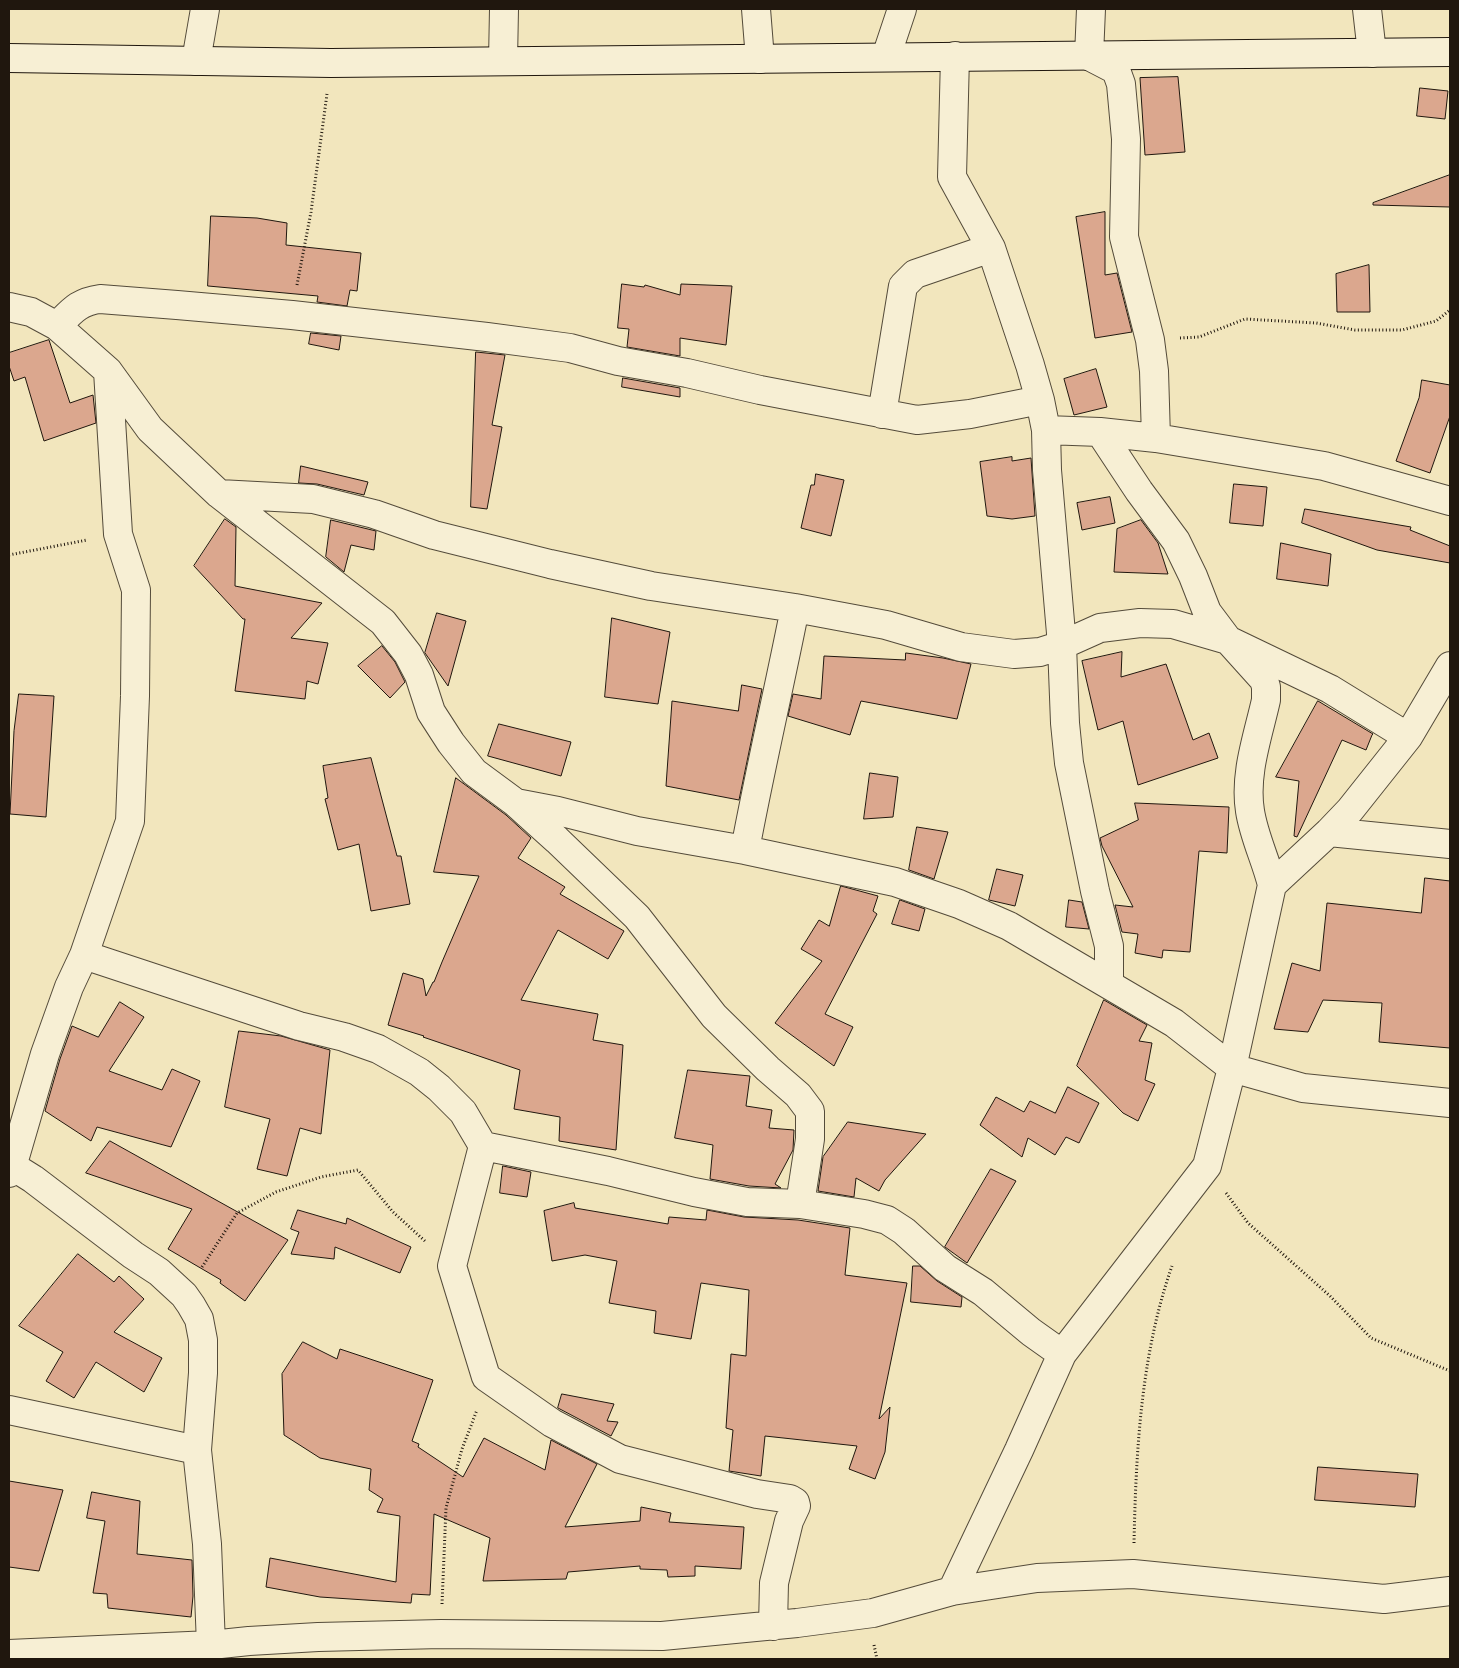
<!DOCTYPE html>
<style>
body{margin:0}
#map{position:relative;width:1459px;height:1668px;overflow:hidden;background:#f2e6bd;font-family:"Sorts Mill Goudy",serif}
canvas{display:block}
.frame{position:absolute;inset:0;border:10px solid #20170e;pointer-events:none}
</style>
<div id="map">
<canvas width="1459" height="1668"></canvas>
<div class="frame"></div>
</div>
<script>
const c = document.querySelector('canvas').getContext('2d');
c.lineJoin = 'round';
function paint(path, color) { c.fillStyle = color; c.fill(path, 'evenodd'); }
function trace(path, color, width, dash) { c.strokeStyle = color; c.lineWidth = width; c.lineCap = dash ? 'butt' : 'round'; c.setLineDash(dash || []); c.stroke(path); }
const building = new Path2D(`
 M1178,77L1185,152L1145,155L1140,78Z
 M1420,88L1448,91L1445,119L1417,116Z
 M1450,175V207L1373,205V203Z
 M1105,212V275L1117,273L1132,332L1095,338L1076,217Z
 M211,216L257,218L287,223L286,245L361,253L357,291L350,290L347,306L317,302L318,296L208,286Z
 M1369,265L1370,312H1337L1336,274Z
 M622,284L644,287L645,285L680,295L681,284L732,286L726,345L680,338V356L627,347L629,329L618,328Z
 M311,333L341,336L339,350L309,344Z
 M49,340L70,403L93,395L96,423L44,441L25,377L14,381L9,366V353Z
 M476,352L505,355L492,425L502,427L487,509L471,507Z
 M1096,369L1107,407L1074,415L1064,379Z
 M623,378L680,388V397L622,387Z
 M1422,380L1450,385V416L1430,473L1396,461L1419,398Z
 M1012,457V461L1031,458L1035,516L1012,519L987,516L980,462Z
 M301,466L368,482L364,495L317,484L299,483Z
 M816,474L844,480L831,536L801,528L811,485H814Z
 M1234,484L1267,487L1263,526L1230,523Z
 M1110,497L1115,523L1082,530L1077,503Z
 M1305,509L1411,527L1410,530L1450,546V563L1377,550L1302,523Z
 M225,519L236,527L235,586L322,603L291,638L328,643L318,684L307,681L305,699L235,691L245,619H243L194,566Z
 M331,520L376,531L374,550L351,545L344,572L326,557Z
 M1141,520L1158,543L1168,574L1114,572L1117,529Z
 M1281,543L1331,554L1328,586L1277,579Z
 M437,613L466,621L448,686L425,653Z
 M612,618L670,632L658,704L605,697Z
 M382,646L395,662L405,682L390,698L358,666Z
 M1122,652L1121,677L1166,664L1193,740L1209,733L1218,758L1138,785L1123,721L1098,730L1082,661Z
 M906,653L943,658L971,664L957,719L861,701L850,735L788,716L793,694L821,699L824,656L905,660Z
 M742,685L762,689L739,800L666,786L672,701L738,711Z
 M19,694L54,696L46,817L10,814L14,731Z
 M1318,701L1373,734L1372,735L1366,750L1342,740L1297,837L1294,836L1299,781L1276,777Z
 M499,724L571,742L561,776L488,756Z
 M371,758L397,856H401L410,904L371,911L359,844L338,850L325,799L328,798L323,766Z
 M870,773L898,777L893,817L864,819Z
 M456,778L506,815L531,838L518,858L565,887L560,894L624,931L608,959L558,930L521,1000L598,1014L593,1040L623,1045L616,1150L559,1141L560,1117L514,1109L520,1070L423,1037L424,1036L388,1025L403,973L423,979L426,996L433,982H434L442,962L479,876L434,872Z
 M1135,803L1229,807L1227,853L1199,851L1190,952L1163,950L1162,958L1135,953L1138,934L1122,932L1115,905L1133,907L1102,846L1100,838L1138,820Z
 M917,827L948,832L934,879L909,870Z
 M997,869L1023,875L1015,906L989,900Z
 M1425,878L1450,881V1048L1379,1042L1382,1003L1323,1000L1308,1032L1274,1029L1292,963L1320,971L1327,903L1421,913Z
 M841,886L878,896L873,911L877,914L825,1014L853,1027L834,1066L775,1023L822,961L801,949L819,920L829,926Z
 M900,900L925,909L919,931L892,924Z
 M1069,900L1082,902L1089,929L1066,927Z
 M1104,1000L1147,1025L1139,1041L1152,1043L1145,1080L1155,1084L1138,1121L1123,1113L1077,1066Z
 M120,1002L144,1017L109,1071L162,1090L172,1069L200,1081L171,1147L97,1127L91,1141L45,1111L60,1059L72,1026L98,1037Z
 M239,1031L281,1036L330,1050L321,1134L300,1128L287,1176L257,1169L270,1119L225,1107Z
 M688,1070L750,1076L746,1106L772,1110L769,1128L794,1130L793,1150L775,1184L781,1188L749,1186L710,1179L713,1145L675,1138Z
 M1068,1087L1099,1103L1079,1143L1066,1137L1055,1155L1028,1138L1022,1157L980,1125L996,1097L1024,1112L1030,1101L1055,1113Z
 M848,1122L926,1134L885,1180L879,1191L856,1178L854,1197L818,1191L823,1157Z
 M110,1141L288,1240L245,1301L220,1283L221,1280L168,1249L192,1209L86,1173Z
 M503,1166L531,1172L527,1197L500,1193Z
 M991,1169L1016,1181L967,1263L945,1247Z
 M574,1203L575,1208L668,1224L669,1217L706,1220L707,1210L744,1217L798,1220L850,1228L845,1275L907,1283L879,1419L890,1407L885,1452L875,1479L849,1469L857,1446L765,1436L761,1476L729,1471L733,1430L726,1428L731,1354L746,1356L749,1290L701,1283L691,1339L654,1333L656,1311L609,1303L617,1261L585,1255L552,1261L544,1211Z
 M298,1210L346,1224L347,1218L411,1247L400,1273L335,1247L334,1259L291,1254L299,1232L291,1229Z
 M78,1254L114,1282L119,1276L144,1299L114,1332L162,1358L144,1392L96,1362L74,1398L46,1381L63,1352L19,1326Z
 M913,1266H920L937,1281L962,1297L961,1307L911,1302Z
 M303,1342L337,1359L340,1349L433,1380L412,1441L419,1444L418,1447L463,1477L484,1438L545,1470L551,1440L597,1464L565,1527L640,1521L641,1507L671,1513L669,1522L744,1527L741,1569L695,1566V1576L668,1577L667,1570L640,1569V1566L568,1572L566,1579L483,1581L490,1538L434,1514L430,1595L412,1594L411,1603L320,1597L266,1587L270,1558L396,1582L400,1516L377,1512L383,1499L369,1490L371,1469L320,1458L284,1435L282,1374Z
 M562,1394L614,1404L607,1421L618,1422L611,1436L558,1408Z
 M1318,1467L1418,1474L1415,1507L1315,1500Z
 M9,1481L63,1490L39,1571L9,1567Z
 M92,1492L140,1501L137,1554L192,1560L193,1596L191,1617L108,1608L107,1594L93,1593L105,1521L87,1518Z`);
paint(building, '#dba78e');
trace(building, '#20170e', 1);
const street = new Path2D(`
 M756,9L760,59
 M1091,9L1089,56L1116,70L1121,84L1126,139L1124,237L1150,340L1154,371L1156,438
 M1367,9L1372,53
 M955,56L952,177L991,248L1030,365L1040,400L1046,430L1047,470L1062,645L1065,723L1069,763L1095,891L1109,946V984
 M886,57L902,9
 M196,61L205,9
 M503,61L504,9
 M9,307L31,312L57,326L108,371L150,429L219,494L383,622L408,654L419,675L431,712L451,743L474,772L516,803L557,840L637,917L714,1016L768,1069L798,1095L810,1111V1139L800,1204
 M57,326C72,311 78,302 100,299L177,305L292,315L487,337L570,348L618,361L687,373L760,390L917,420L970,414L1040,400
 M882,414L903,286L915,274L991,248
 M1046,430L1100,432L1156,438L1324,466L1450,501
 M1100,432L1139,491L1176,541L1193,576L1207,612L1228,640L1264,680L1266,687V700C1258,736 1244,774 1250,811C1254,837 1266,860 1272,885
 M219,494L313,499L374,514L434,535L550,564L651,586L795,608L886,625L961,647L1014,654L1040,652L1062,645L1100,628L1140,623L1173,624L1228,640L1330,689L1408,737
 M516,803L558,811L637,831L745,850L895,882L959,904L1009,926L1174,1023L1232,1068L1303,1088L1450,1103
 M1329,832L1450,844
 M745,850C760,769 779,689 795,608
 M84,955L299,1026L344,1037L378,1049L419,1072L439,1088L463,1112L483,1146L452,1266L486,1377L552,1423L620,1459L757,1494L790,1499L795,1502L796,1506L789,1521L774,1583L773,1626
 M483,1146L608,1171L694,1192L747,1202L800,1204L864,1214L887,1220L904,1231L945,1268L983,1292L1031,1332L1062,1354
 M9,1164L33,1179L133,1255L159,1272L184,1295L191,1305L199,1319L203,1340V1373L197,1450L207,1544L211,1645L210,1659
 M9,1173L12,1167L45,1054L69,987L84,955L130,821L135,696L136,590L118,534L108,371
 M9,1410L197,1450
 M952,1591L1019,1450L1062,1354L1207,1166L1232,1068L1272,885L1329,832L1350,810L1408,737L1450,666
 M9,1654L211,1645L249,1641L318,1637L441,1634L662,1636L797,1623L873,1613L952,1591L1037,1578L1133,1574L1384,1599L1450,1591`);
const secondary = new Path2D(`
 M9,58L331,63L1450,52`);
trace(street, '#544b3a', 30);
trace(secondary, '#20170e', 30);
trace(new Path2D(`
 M297,285L311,212L327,94
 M1180,338L1199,337L1245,319L1316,323L1355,330H1402L1436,321L1450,310
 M9,555L87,540
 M1226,1193L1248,1223L1330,1296L1371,1338L1450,1371
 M202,1267L237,1213L276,1192L321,1177L358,1170L393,1212L426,1242
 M1134,1543C1136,1450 1141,1354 1172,1266
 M442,1604L446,1508L462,1449L477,1410
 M874,1645L877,1659`), '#20170e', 3, [1, 2.5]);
trace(street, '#f7efd4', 28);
trace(secondary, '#f7efd4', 28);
</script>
